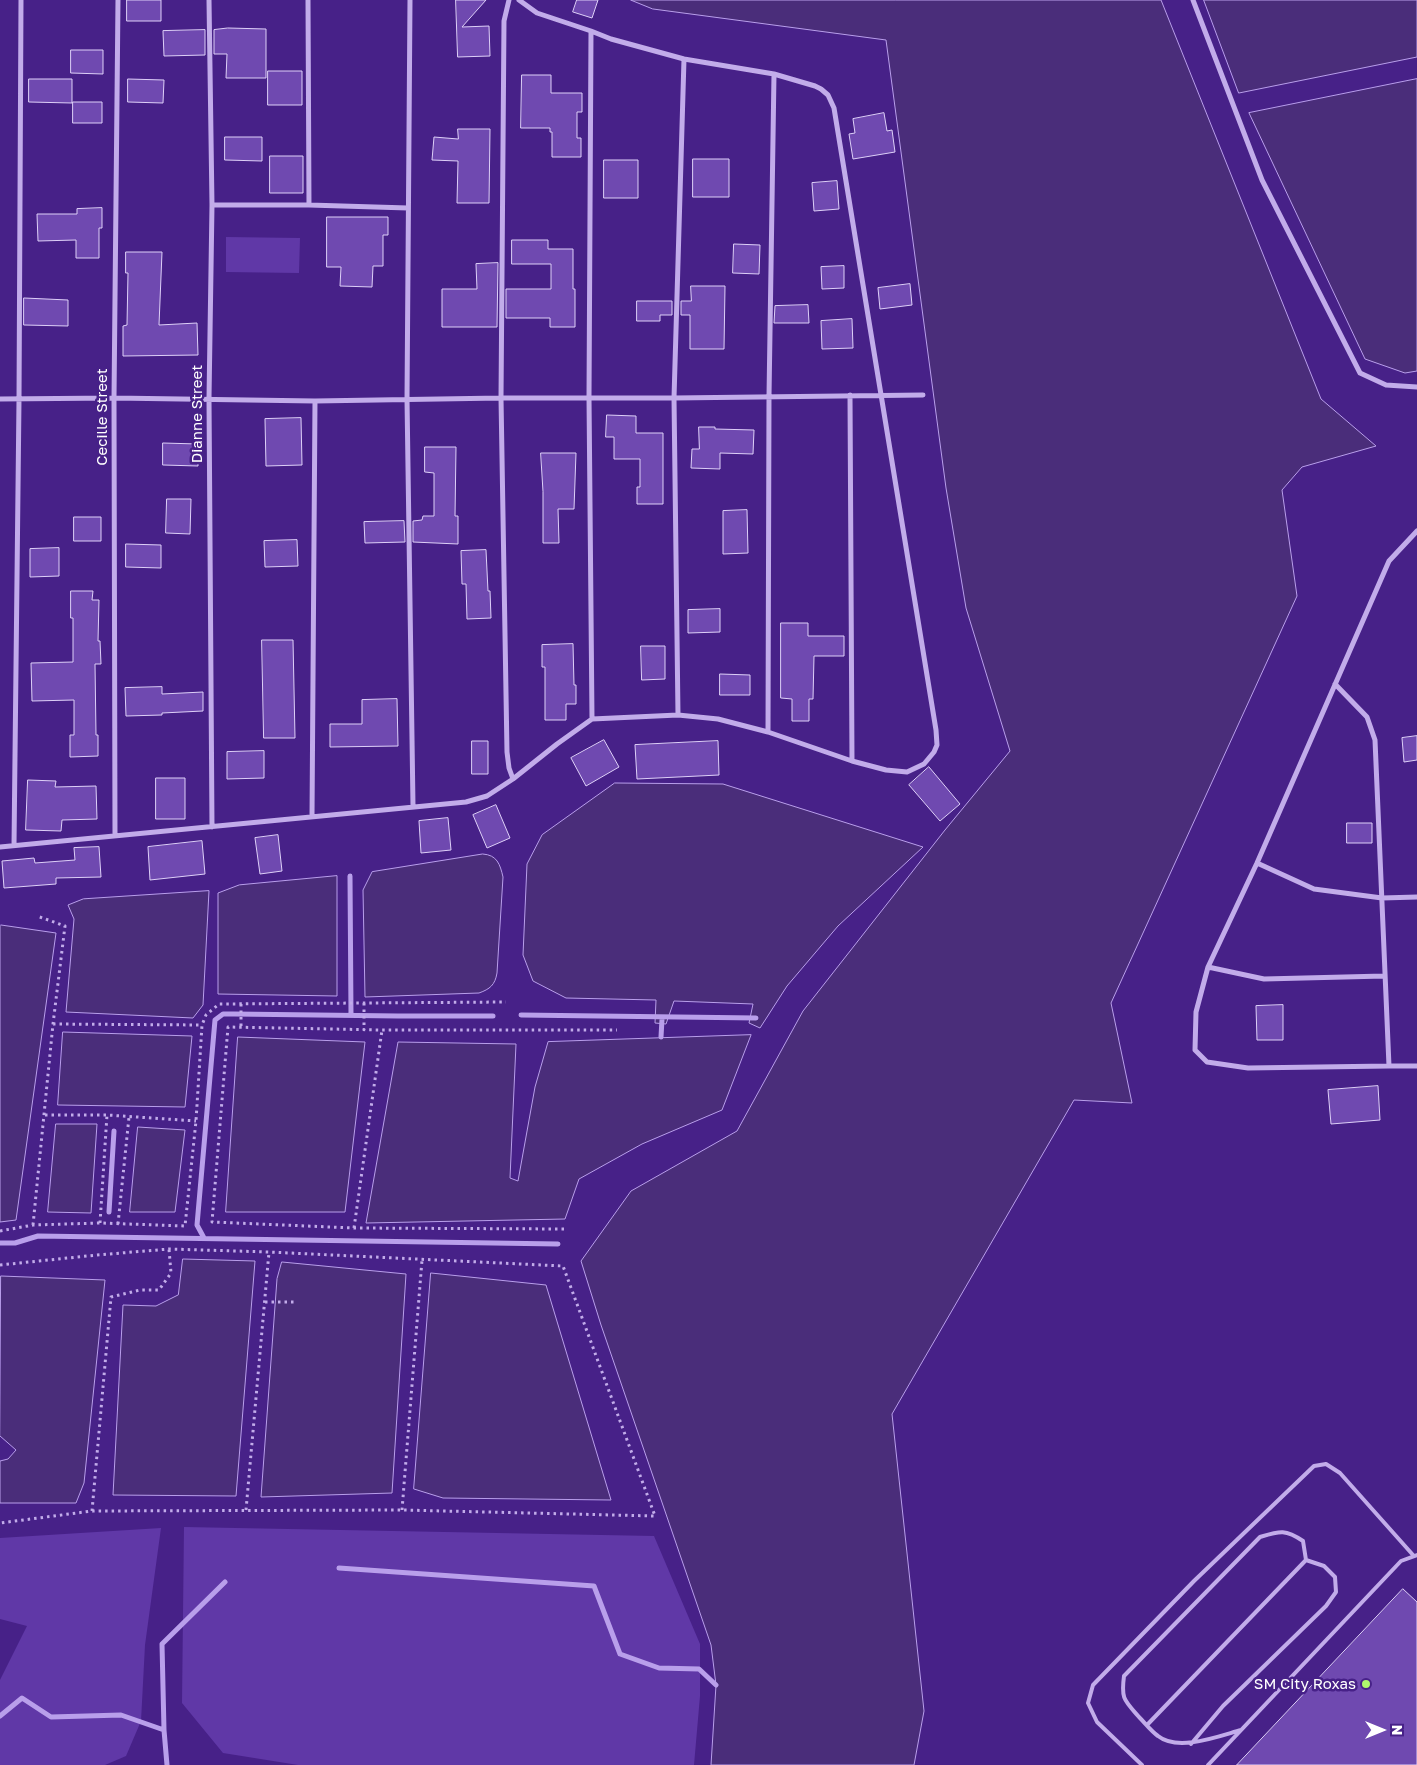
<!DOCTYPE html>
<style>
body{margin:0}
#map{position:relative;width:1417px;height:1765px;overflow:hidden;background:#472188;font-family:"Golos Text",sans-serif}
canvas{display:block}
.north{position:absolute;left:1357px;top:1705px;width:50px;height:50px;-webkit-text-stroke:4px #472188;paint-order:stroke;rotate:90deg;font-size:14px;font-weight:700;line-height:20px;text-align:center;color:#fff}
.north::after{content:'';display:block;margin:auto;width:18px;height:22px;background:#fff;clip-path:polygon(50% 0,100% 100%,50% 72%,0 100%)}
</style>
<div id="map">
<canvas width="1417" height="1765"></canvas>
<div class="north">N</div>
</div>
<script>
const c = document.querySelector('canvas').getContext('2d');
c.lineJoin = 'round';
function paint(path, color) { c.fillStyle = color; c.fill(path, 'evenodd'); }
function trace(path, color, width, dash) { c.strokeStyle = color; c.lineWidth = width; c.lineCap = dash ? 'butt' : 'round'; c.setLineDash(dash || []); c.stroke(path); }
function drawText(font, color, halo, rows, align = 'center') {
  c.font = font + ' "Golos Text",sans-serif'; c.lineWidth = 5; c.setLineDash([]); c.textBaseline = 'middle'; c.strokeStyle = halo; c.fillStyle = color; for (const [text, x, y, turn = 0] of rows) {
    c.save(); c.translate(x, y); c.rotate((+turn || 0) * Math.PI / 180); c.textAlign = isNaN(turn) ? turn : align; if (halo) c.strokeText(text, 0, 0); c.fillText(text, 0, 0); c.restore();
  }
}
paint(new Path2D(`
 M226,237L300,238L299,273L226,272Z
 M184,1527L654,1536L700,1644V1696L694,1765H298L223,1753L182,1703Z
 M161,1528L145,1645L141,1721L126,1756L105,1765H0V1680L27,1626L0,1619V1538Z`), '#6038a7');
const water = new Path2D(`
 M631,0H1161L1321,399L1376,446L1302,467L1282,490L1297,596L1111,1003L1132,1103L1074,1100L892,1414L924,1711L914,1765H711L716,1685L711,1645L601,1325L581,1261L631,1191L737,1131L803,1011L945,830L1010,751L966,608L946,488L886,40L653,9Z
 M1204,0H1417V57L1239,93Z
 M1417,79V371L1405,373L1365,359L1249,113Z
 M615,783L723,784L923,847L838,926L787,986L760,1028L749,1023L753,1004L674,1001L666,1024L655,1023L656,1000L566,998L533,981L523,955L527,864L542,835Z
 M483,854C497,855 500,864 503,877L497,973C495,985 490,989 479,993L365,997L363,890L372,872Z
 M337,876V996L218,994V893L239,885Z
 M209,891L203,1005L193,1018L66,1012L74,919L68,905L83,899Z
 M1,925L56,933L16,1220L0,1222V926Z
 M63,1032L192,1036L185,1107L58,1105Z
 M751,1035L722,1110L642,1144L579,1179L565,1219L366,1223L398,1042L516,1044L510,1178L518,1181L535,1087L548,1042Z
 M238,1037L365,1042L345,1212H226Z
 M56,1124H97L91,1213L48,1212Z
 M138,1127L185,1130L175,1212H130Z
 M183,1259L255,1261L236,1496L113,1495L123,1305L156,1306L178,1295Z
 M282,1262L406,1274L392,1493L261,1497L277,1279Z
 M431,1273L546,1285L611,1500L443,1498L414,1489Z
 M1,1276L105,1280L84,1483L76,1503H0V1461L8,1459L16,1450L0,1436Z`);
paint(water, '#4a2d7a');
trace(water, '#b99feb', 1);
trace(new Path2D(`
 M350,876L351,1015
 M521,1015L756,1018
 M661,1037L662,1019
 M109,1212L114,1131
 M204,1238L197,1225L215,1020L223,1014H234L398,1016H493
 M0,1243H15L38,1236L558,1244
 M339,1568L594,1586L620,1654L659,1668L699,1669L716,1685
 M0,1716L22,1698L51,1717L121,1715L164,1730
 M167,1765L164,1730L162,1644L225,1582`), '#b99feb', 5);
const building = new Path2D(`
 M127,0H161V21H127Z
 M456,0H486L462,27L489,26L490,56L458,57Z
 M577,0H598L592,18L573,12Z
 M228,28L266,29V78H226L227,54H214V30Z
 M205,30V55L164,56L163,31Z
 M71,50H103V74L71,73Z
 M268,71H302V105H268Z
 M522,75H551V93H582V112H577V138H581V157H552V132H550V128H521Z
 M29,79H72V103L29,102Z
 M128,79L164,80L163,103L128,102Z
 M73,102H102V123H73Z
 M884,113L887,131L892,130L895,152L853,159L849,134L855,133L853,119Z
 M458,129H490L489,203H457L458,161L432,160L434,137L458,139Z
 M225,137H262V161L225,160Z
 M270,156H303V193H270Z
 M693,159H729V197H693Z
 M604,160H638V198H604Z
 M837,181L839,209L814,211L812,183Z
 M102,208V228H99V258H76V240L38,241L37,214H77V209Z
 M327,217H388V235H383V266H373L372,287L340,286L341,267H327Z
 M512,240H548V249H573V289H575V327H550V318H506V289H551V264H512Z
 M734,244L760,245L759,274L733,273Z
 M126,252H162L159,325L197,323L198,355L123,356V326L127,325L128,273H126Z
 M498,263L497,327H442V289H477L476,264Z
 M844,266V288L822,289L821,267Z
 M910,284L912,305L880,309L878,288Z
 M691,286H725L724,349H690V315H681V301H691Z
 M24,298L68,300V326L24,325Z
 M637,301H672V315H660V321H637Z
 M808,305L809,323H774L775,306Z
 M852,319L853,348L822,349L821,321Z
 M607,415L636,416V433H663V504H637V487H640V459H614V437H606Z
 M301,418L302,465L266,466L265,419Z
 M699,427H715V429L754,430L753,454L720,453V469L691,468L692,449H699Z
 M163,443L198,444V466L163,465Z
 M425,447H456L455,516H458V544L413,542V521L422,520L423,516H434V473L425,472Z
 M541,453H576L574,509H558L559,543H543V492Z
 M167,499H191L190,534L166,533Z
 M747,510L748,553L723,554V511Z
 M74,517H101V541H74Z
 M404,521L405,542L365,543L364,522Z
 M297,540L298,566L265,567L264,541Z
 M126,544L161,545V568L126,567Z
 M59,548V576L30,577V549Z
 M486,550L488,591H490L491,618L467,619L466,584H462L461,551Z
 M71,591H93L92,600H99L98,641H100L101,664H95L96,735H98V756L70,757V735H74V700L32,701L31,663L73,662V618H71Z
 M720,609V632L688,633V610Z
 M781,623H808V636H844V656H814L813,699H809V721H792V699L781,698Z
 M262,640H293L295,738H264Z
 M573,644L574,685H576V704H566V720H545V667H542V645Z
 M641,646H665V679L642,680Z
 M720,674L750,675V695H720Z
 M162,687V694L203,692V711L162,713V715L126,716L125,688Z
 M397,699L398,746L330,747V724H362V700Z
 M1417,736V760L1404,762L1402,738Z
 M604,740L619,767L586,786L571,758Z
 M472,741H488V774H472Z
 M718,741L719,775L637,779L635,745Z
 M264,751V778L227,779V752Z
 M929,767L960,804L940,821L909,785Z
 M156,778H185V819H156Z
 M28,780L56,781L55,787L96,786L97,819L62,820L61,831L26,830Z
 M496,805L510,838L487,848L473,815Z
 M448,818L451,850L421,853L419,821Z
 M1347,823H1372V843H1347Z
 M278,835L282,871L260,874L255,838Z
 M202,841L205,874L150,880L148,847Z
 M99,847L101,877L56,878V884L4,888L2,861L34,858L35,863L75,860L74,848Z
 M1283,1005V1040H1257L1256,1006Z
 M1378,1086L1380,1120L1331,1124L1328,1090Z
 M1403,1589L1417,1602V1765H1237Z`);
paint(building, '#6f49b0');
trace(building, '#ded0f8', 1);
trace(new Path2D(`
 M364,1003V1030
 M241,1004V1027
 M53,1024L202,1025
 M45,1115H107L196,1121
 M100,1223L107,1115
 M118,1224L129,1117
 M33,1225L53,1024L65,926L37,916
 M354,1228L382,1030
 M564,1229L354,1228L212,1222L228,1027L382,1030H617
 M0,1231L33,1225L100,1223L185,1226L196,1121L202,1025L206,1015L219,1004L506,1002
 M0,1265L97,1255L169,1249L269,1252L563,1266L655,1516L402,1510L92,1511L0,1523
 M265,1302H296
 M246,1510L269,1252
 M402,1510L422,1260
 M92,1511L111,1297L140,1290H159L171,1273L169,1249`), '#c2acea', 3, [2.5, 4]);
trace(new Path2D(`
 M1147,1725L1306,1560
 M1241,1730C1219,1736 1178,1752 1158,1736C1151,1731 1145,1723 1139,1717C1124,1700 1121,1699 1124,1676L1260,1537C1280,1531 1285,1529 1303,1541L1306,1560
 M1191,1744L1223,1706L1326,1606L1336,1592L1335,1577L1324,1566L1306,1560
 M1142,1765L1097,1722L1088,1703L1093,1685L1194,1581L1314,1466L1326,1464L1340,1473L1413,1555
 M1208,1765L1401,1561L1417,1555`), '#c2acea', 4);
trace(new Path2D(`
 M209,0L212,205L209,398L212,827
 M308,0L309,205
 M410,0L407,399L413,806
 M509,0L504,21L501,398L507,752L509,768L513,779
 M1193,0L1262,180L1360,373L1386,385L1417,387
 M591,31L589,397L592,719
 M212,205H309L408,208
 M850,395L852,761
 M0,399L114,398L315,401L501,398H674L923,395
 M1335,684L1367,717L1375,740L1389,1066L1248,1068L1207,1062L1195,1050L1196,1012L1208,967L1257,863L1389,561L1417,531
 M678,715L674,398L684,59
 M768,732L769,396L774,74
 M312,816L315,401
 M115,835L114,398L118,0
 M14,845L19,400L21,0
 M0,847L466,802L487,796L513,779L557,744L592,719L678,715L718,719L768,732L852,761L886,770L907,772L924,764L934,752L937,745L936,730L834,108L828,95L821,89L815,86L774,74L684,59L611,39L591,31L537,13L519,0
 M1257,863L1314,889L1382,898L1417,897
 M1208,967L1264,979L1384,976
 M1389,1066H1417`), '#c2acea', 5);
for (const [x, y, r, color] of [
 [1366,1684,5,"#aff76d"]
]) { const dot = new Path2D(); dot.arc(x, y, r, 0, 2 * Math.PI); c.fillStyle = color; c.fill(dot); trace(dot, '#472188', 2); }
drawText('15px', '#fff', '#472188', [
 ["Dianne Street",197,414,-90],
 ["Cecille Street",102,417,-90]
]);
drawText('15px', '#fff', '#472188', [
 ["SM City Roxas",1356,1684]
], 'right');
</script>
